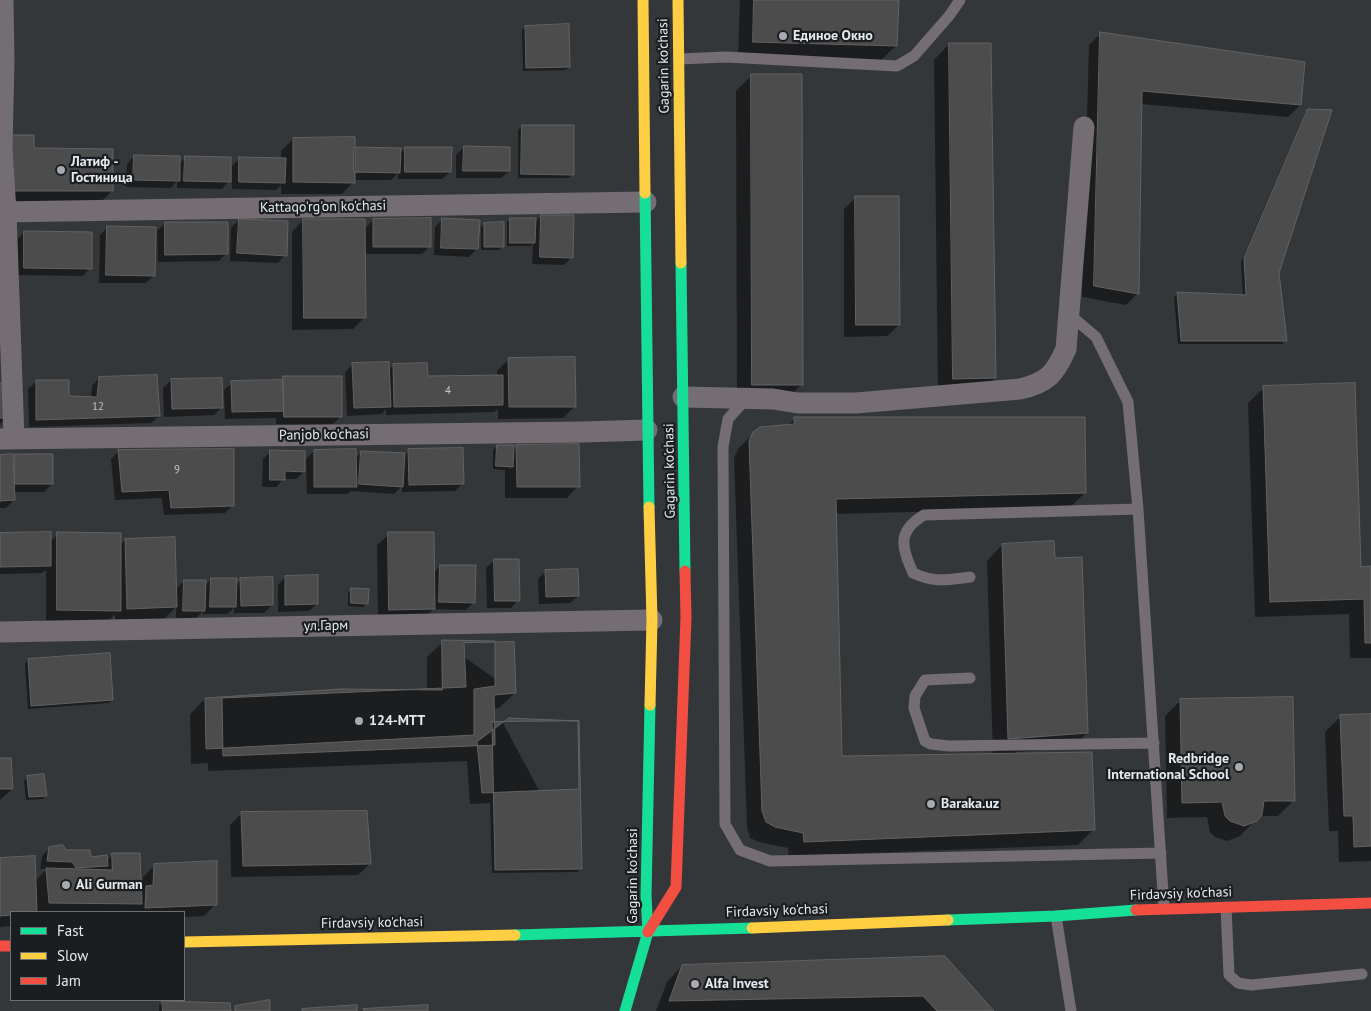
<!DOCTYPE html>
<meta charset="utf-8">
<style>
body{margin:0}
#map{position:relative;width:1371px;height:1011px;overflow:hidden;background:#34373a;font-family:"PT Sans",sans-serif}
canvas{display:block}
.legend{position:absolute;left:10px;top:911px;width:175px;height:90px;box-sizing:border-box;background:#1b1e21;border:1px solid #6c7073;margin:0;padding:6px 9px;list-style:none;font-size:15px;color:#e5eaef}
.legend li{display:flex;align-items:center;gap:10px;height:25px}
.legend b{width:25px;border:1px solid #6c7073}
</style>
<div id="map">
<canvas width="1371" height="1011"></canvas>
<ul class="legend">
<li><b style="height:6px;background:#16e098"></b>Fast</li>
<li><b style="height:6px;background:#ffcf43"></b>Slow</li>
<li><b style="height:6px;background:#f24e42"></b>Jam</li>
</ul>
</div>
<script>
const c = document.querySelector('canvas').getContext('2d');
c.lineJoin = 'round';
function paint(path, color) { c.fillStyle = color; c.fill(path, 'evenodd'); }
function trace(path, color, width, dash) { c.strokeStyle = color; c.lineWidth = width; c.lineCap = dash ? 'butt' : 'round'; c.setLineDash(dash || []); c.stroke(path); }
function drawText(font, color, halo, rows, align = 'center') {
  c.font = font + ' "PT Sans",sans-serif'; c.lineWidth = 4.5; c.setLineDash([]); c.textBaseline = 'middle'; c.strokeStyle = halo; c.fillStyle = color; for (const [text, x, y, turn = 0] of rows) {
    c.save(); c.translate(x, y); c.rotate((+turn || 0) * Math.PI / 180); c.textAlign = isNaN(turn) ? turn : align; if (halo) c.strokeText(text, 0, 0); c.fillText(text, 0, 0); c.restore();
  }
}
paint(new Path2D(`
 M740,0H897L896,46L880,61L738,57Z
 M525,27L569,67L566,70L523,71L522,30Z
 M1100,34L1300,105L1288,117L1141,104L1138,293L1126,305L1082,297L1089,45Z
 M949,44L995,378L979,393L938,394L934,60Z
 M752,75L802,384L786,400H737L736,91Z
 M1308,110L1277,273L1286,340L1282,344H1178L1174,297L1178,293L1243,296L1241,262L1305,114Z
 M522,126L572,174L569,178H518V130Z
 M293,139L399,154L406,148L450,172L442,179H398V173L391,180H353V182L342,194H281V185L276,190L232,189V166L240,158L281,159V151Z
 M464,147L509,171L501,178H456V155Z
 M33,149L112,191L100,203H0Z
 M134,156L179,164L185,158L229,181L222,189L177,188V181L171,188L126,187L127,164Z
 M855,198L899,325L887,336L844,337V209Z
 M541,216L572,257L564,265L532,264L533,244L530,246H507V222L511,219L534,223Z
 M443,219L477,249L469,257L434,255L435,227Z
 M239,220L285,255L278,263L230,261L231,228Z
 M303,220L364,230L373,220L430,246L422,254H364L365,317L353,329L292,330V232Z
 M165,223L227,253L219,261L158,262L157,231Z
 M484,224L503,246L499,250H481V227Z
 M107,228L154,275L146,283H99L100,235Z
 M24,232L90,268L83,276L16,275L17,240Z
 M509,359L574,407L563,418L498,419V409L494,412L386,415V409L382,414L347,416L345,372L353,364L388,370L393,365L426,378L497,376V371Z
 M284,377L341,416L333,424H276V418L225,419L224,390L232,383L280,382Z
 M99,378L159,416L151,423L29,427L28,389L36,382L68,398H91L92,386Z
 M171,380L221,408L214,415L164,417L163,388Z
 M0,384L7,417L0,424Z
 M1264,388L1360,568H1371V658H1350L1349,614L1255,617L1248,403Z
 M794,419L1085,493L1069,508L835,514L841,757L993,755L987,561L1002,545L1054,559L1087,733L1072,748L1016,752V754L1093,830L1078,845L789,856L788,848L759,842L750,838L747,827L734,458L738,449L754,433L787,426Z
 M497,446L512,450L517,446L578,486L567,498H505V470L493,469V450Z
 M119,451L233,505L225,513L164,515L162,498L115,500L111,459Z
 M271,451L304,472L296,479H284L276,487H262L263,459Z
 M314,451L355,458L362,452L403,456L409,451L463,483L455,491L402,492V486L394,494L351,491L348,494H307L306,459Z
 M0,456L12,459L16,456L52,484L44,492H13L14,500L6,508H0Z
 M0,534L50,542L58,534L119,546L125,540L175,590L184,581L205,586L211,579L235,585L241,580L272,605L264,613H234V608L227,614H203V611L196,618H176V607L164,619L115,620V614L108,622L46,621V570L42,573L0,574Z
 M389,534L434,572L440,566L473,603L466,610L433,609L422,621H378L377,545Z
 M494,560L518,600L511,608H487L486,568Z
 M546,571L578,596L570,603L539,604L538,579Z
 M285,577L317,604L309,611L278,612V585Z
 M352,590L367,603L363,607L348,606V593Z
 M443,642L515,693L499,708L493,709V724L503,723L581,869L577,872L492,873L490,803L470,804L467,761L208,771V763L191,764L190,714L205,699L341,691L427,689V657Z
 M28,660L112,700L109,703L28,709L25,664Z
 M1181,700L1294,800L1278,816H1259L1240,836L1227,841L1215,837L1210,832L1207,817L1167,818L1165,716Z
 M1371,715V861L1339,862L1338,831H1329L1325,732L1341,716Z
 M0,759L12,789L0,800Z
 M28,777L46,796L43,799L26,800L24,781Z
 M241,814L370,864L358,875L231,877L230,825Z
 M50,848L106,861L113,855L140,892H142L143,877L155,865L216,904L204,916L184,917V912H134V909L132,912H11V926L0,927V859L35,881L47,869H40L42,856Z
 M945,957L992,1011H656L667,982L682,966Z
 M163,1002L229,1011H159V1005Z`), '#0007');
const building = new Path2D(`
 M754,0H899L897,46L753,42Z
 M569,24L570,67L526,68L525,26Z
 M1100,32L1305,62L1301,105L1142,91L1139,294L1094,286Z
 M949,43H991L996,378L953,379Z
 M751,74H802L803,385H752Z
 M1308,109L1332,110L1279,273L1287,341H1181L1177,292L1246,295L1244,258Z
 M522,125H574V175L521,174Z
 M8,135H34V148L113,149V191H11Z
 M355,137V183L293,182V138Z
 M464,146L510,147V171H463Z
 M354,147L401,148L400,173L354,172Z
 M405,147H452L451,172H405Z
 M134,155L180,156V181L133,180Z
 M185,156L231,157V182L184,181Z
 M239,157L286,158L285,183L239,182Z
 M855,196H899L900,325H856Z
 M541,215H574L573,258L540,257Z
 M431,218V247H373V219Z
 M442,218L480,220L478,249L441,248Z
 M510,218H536L535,243H510Z
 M239,219L288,221L287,256L237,253Z
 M303,219H365L366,318H304Z
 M165,222H228V254L165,255Z
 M504,222V247H484V223Z
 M107,226L156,227L155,276L106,275Z
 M24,231L92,232V269L24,268Z
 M575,357L576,407H509L508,358Z
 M389,362L391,407L354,408L352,363Z
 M427,363L428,376L503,375V405L394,407L393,364Z
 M157,375L160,416L36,420V380H69V396L97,397L99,377Z
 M283,376H342V417H284Z
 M222,378L223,408L172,409L171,379Z
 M283,380L284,411L232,412L231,381Z
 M0,383H7L8,418H0Z
 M1355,383L1361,567L1371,566V643H1365L1364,599L1270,602L1263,386Z
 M794,417H1085L1086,493L836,499L842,756L1092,752L1095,830L804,842L803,833L775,827L766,822L762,811L749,441L753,432L760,427L794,424Z
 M579,444L580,487H517L516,445Z
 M497,445H514L513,467L496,466Z
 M463,448L464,484L409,485L408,449Z
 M234,449V506L171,508L169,490L122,492L118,450Z
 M356,449L357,487H314V450Z
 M270,450L305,451V472L285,471V480H270Z
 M361,451L405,453L403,487L359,484Z
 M13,454L15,500L0,501V455Z
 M15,454H53V484H15Z
 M51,532V566L0,567V533Z
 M57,532L121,533V611L57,610Z
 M388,532H434L435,609L389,610Z
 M175,537L177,607L127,609L125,539Z
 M1054,541L1055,558L1082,557L1088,733L1008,739L1002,544Z
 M494,559H519L520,601H495Z
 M440,565H476L475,603L439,602Z
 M578,569L579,596L546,597L545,570Z
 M318,575V604L285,605V576Z
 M273,577V605L241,606L240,578Z
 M211,578H237L236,607H210Z
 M184,580H206L205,611H183Z
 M351,588L369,589L368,604L351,603Z
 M442,640L495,641V686L474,689V735L206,749L205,698L341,689L442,690Z
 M514,642L516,693L494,695L495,745L223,756L222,698L466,687L464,643Z
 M110,653L113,700L31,706L28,659Z
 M1293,697L1295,801H1264L1262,815L1257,821L1244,826L1230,821L1225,816L1222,802L1182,803L1180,699Z
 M1371,714V846L1354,847L1353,816H1344L1340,715Z
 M509,718L578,721L579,789L482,793L477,742Z
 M579,721L582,869L495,870L492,722Z
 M0,758H11L13,789H0Z
 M44,774L47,796L29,797L27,776Z
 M367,811L371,864L243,866L241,812Z
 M63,845L66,850H90L91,857L107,855L108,866L76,868L72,862L47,861L49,847Z
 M112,853H140L142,904L49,903L46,868L112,870Z
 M35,856L37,912H11V915L0,916V858Z
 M217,861V905L145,908L146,886L153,885L154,864Z
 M945,956L994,1011H937L923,996L669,1001L682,965Z
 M270,1000V1011H235V1006Z
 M162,1001L230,1003L231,1011H163Z
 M357,1005V1011H302V1009Z
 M428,1005V1011H364L363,1009Z`);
paint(building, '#4c4c4d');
trace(building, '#636262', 1);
trace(new Path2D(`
 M679,59L726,57L897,66L914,56L949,16L960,0
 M1070,315L1096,337L1128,402L1138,509L1164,908
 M745,400L728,419L723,447L725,824L740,850L770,861L1161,853
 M970,577C946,580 935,583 913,573C902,547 896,532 924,515L1138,509
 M970,678L925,680L915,696L914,708L925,741L931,744L949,746L1154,743
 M1226,907L1229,975L1238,983L1251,985L1362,974
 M1056,916L1071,1011`), '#756d74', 11);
trace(new Path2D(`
 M3,0L4,61L2,149L6,212L14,439
 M0,212L646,202
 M683,397L773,399L798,403H856L1020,389C1047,383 1055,374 1066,349L1084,127
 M0,439L584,432L647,430
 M0,632L652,620`), '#756d74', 21);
trace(new Path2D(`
 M645,193L649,507
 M681,263L685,571
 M948,920L1056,916L1136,910
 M515,935L752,928
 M625,1011L648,932L646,896L650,705`), '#16e098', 11);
trace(new Path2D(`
 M643,0L645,193
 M678,0L681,263
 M649,507L652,620L650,705
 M752,928L948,920
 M184,942L515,935`), '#ffcf43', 11);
trace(new Path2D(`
 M1136,910L1371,903
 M648,932L676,887L686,617L685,571
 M0,946H11`), '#f24e42', 11);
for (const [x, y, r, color] of [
 [783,36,5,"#a7abb0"],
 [61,170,5,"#a7abb0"],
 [359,721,5,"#a7abb0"],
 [1239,767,5,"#a7abb0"],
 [931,804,5,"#a7abb0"],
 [66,885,5,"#a7abb0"],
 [695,984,5,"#a7abb0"]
]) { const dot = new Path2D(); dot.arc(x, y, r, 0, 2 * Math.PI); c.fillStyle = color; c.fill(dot); trace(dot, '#1b1e21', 2); }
drawText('11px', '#bfc2c6', null, [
 ["4",448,391],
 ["12",98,407],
 ["9",177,470]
]);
drawText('bold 14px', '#e5eaef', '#1b1e21', [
 ["Единое Окно",793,36],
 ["Латиф -",71,162],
 ["Гостиница",71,178],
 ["124-MTT",369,721],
 ["Redbridge",1229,759,"right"],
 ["International School",1229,775,"right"],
 ["Baraka.uz",941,804],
 ["Ali Gurman",76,885],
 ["Alfa Invest",705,984]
], 'left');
drawText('14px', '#e5eaef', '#1b1e21', [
 ["Gagarin ko'chasi",664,66,-91],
 ["Kattaqo'rg'on ko'chasi",323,207,-1],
 ["Panjob ko'chasi",324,435,-1],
 ["Gagarin ko'chasi",670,471,-91],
 ["ул.Гарм",326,626,-1],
 ["Gagarin ko'chasi",633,876,-90],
 ["Firdavsiy ko'chasi",1181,894,-2],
 ["Firdavsiy ko'chasi",777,911,-2],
 ["Firdavsiy ko'chasi",372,923,-1]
]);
</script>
